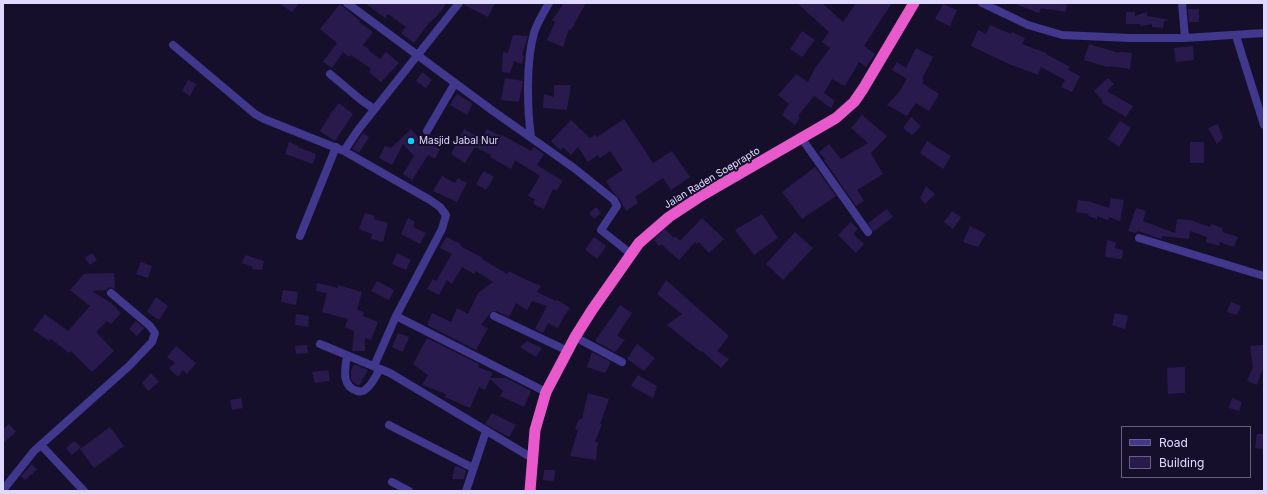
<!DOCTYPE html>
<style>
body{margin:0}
#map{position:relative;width:1267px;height:494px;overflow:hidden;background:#160f2b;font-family:Inter,sans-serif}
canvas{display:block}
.frame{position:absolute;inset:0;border:4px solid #e0d9ff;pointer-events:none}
.legend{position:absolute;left:1121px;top:426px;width:130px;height:52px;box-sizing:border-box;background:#160f2b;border:1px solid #676080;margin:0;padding:5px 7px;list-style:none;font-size:12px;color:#e0d9ff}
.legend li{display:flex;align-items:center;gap:8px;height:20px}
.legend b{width:20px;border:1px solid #676080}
</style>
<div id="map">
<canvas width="1267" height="494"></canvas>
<div class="frame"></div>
<ul class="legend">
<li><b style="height:5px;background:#41378c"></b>Road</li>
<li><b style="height:11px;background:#281a4d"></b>Building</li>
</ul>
</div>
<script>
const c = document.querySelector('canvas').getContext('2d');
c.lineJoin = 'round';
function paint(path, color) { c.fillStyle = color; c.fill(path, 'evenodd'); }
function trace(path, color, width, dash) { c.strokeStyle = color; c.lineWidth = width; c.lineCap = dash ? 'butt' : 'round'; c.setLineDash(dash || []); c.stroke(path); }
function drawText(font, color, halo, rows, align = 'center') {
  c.font = font + ' Inter,sans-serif'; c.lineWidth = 4; c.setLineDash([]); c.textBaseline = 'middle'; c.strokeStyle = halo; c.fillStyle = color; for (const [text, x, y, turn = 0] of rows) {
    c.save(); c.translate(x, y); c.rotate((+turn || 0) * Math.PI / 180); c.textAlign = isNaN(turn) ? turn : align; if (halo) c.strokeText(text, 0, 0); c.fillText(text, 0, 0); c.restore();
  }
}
paint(new Path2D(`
 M279,3H299L292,12Z
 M365,3H446L441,12L440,11L436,17L429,23L414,43L401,33L406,27L388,14L385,18Z
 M464,3H495L488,17L464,5Z
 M564,3H586L571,30L569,29L563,47L547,40L555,22L552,20Z
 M797,3H822L843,22L856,3H892L864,46L875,54L866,67L859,62L845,86L832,79L824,93L835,101L831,108L814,96L798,116L800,117L795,125L782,115L789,104L778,95L796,74L808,82L815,68L830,48L822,42L829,32Z
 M1013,3H1067L1066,12L1041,8L1039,13Z
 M340,4L360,21L359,22L373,32L363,45L369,49L368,50L380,59L386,52L399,63L381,82L369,72L371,69L351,55L349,57L343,52L332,68L323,62L337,43L320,29Z
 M943,4L957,10L950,26L935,19Z
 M1188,9H1199V22H1189Z
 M1126,12H1135V16L1147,12V16L1170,20L1164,21L1163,28L1152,27V24L1140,26V24H1126Z
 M990,25L1011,34L1012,32L1025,38L1022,44L1046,53V54L1070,67L1068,70L1080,76L1072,92L1061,87L1065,80L1041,67L1038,75L1009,64L971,46L978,30L986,34Z
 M802,31L815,40L802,57L790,49Z
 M513,35L528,36L522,55L524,56L522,64L514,61L510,73L502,72L503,52L508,53Z
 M1089,44L1119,53V52L1132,53L1130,69L1109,66L1108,67L1084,60Z
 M1193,46L1194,60L1176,62L1174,48Z
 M916,48L933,57L922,79L924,80L922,83L939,94L929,111L916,103L907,116L887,105L899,92L907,79L892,70L897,62L906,68Z
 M422,72L432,80L426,88L416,81Z
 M505,78L523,81L519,102L501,100Z
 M1108,78L1114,84L1107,91L1133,106L1126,117L1102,103L1103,101L1094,91Z
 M188,80L196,84L190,96L182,91Z
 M554,85H571L567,110L543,108L544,94L554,97Z
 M457,94L473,104L467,115L450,105Z
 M339,103L353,114L335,141L320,131L331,113Z
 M862,115L887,136L871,153L883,174L857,190L864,201L856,206L824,160L825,159L819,152L829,144L841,159L868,143L851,128Z
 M911,117L921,126L912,135L903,128Z
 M624,119L653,163L672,151L690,177L671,190L663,178L635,197L638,203L626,211L619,198L613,192L606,181L623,170L610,151L600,158L598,155L588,162L578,147L571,155L563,147L560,150L551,141L571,120L590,138L595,135L597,137Z
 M1120,121L1131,128L1119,147L1108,139Z
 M1218,124L1223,138L1217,144L1208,128Z
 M411,129L426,146L428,143L440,149L435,159L428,155L412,180L403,174L414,156L403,144L392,165L379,158L385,146L391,148Z
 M464,129L482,139L487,129L501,136L502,135L531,151L534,147L544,154L537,165L563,181L556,191L553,189L544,209L533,204L535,199L528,196L540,176L515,160L511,169L490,157L491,155L475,147L465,163L451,154Z
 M363,133L369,137L359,153L352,149Z
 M927,141L951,156L943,169L920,153Z
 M289,142L298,146V147L316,154L313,164L285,154Z
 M1190,142H1204V163H1190Z
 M815,167L836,196L802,219L782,192Z
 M484,171L494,177L486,190L476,184Z
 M442,176L455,183L458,178L467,183L457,202L433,191Z
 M926,186L935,194L925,204L920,198Z
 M1111,198L1124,200L1120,221L1109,217L1108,220L1097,216V219L1088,216L1089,214L1076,212L1078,200L1091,202L1109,208Z
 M596,207L601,213L594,219L589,213Z
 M1136,208L1146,211L1143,221L1175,233L1177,219L1190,220L1210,227L1211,224L1223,228L1222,232L1238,237L1234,247L1220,242L1219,246L1206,242L1207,237L1190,231L1189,239L1162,236L1161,239L1138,231L1136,233L1128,231Z
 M887,209L893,217L873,232L868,223Z
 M952,211L961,217L953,229L944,222Z
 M365,213L375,216L374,219L388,223L383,242L371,239L372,234L359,229Z
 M762,214L778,238L754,255L735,230Z
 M408,218L415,222L413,227L426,233L420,244L401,234Z
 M702,218L724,239L709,253L699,242L697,244L695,242L679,260L661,244L659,246L654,240L665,229L674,238L675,236L680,241Z
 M851,222L858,229L853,234L864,244L856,253L838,235Z
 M970,226L986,234L978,247L963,242Z
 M795,232L813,248L783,280L766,264Z
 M446,237L461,244L460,246L483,258L482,259L507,274L509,271L522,278L541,286L537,292L556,301L557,300L570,308L566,314H565L558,328L548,323L543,333L535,329L547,306L532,301L527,310L516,303L509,317L496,311L491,312L481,325L488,328L476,350L427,325L432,313L451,322L457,308L468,314L478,293L493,282L476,271L474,274L462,267L452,284L447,280L439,295L427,289L433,279L436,281L452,254L440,248Z
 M594,237L606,246L597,259L585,250Z
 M1107,240L1116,242L1115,248L1123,250L1122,259L1105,257Z
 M92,253L97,260L90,265L85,258Z
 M397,253L411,260L406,270L392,264Z
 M245,255L264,261L262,270L252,269L253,267L242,263Z
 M141,262L152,266L148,278L136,274Z
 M114,273L115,289L110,287L106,290L92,291L111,303L121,313L111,324L107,321L96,332L114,351L92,372L71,351L69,353L51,339L49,341L33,330L45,314L68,331L90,306L70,290L84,274Z
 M666,280L729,336L717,351L729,359L721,368L702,351L701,352L667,325L682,314L657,294Z
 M377,281L394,290L389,300L371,291Z
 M317,283L338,288V285L362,292L357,310L364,312L363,316L378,322L371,340L365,338V351H352L354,331L345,327L348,319L322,312L327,293L316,291Z
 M283,290L298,292L296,305L281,302Z
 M156,297L168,306L159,320L147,312Z
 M1231,302L1241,306L1237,315L1227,312Z
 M620,305L632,313L617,336L625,340L615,352L595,341Z
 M1115,313L1128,316L1125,329L1112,325Z
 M296,314L309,316L308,327L295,325Z
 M136,321L144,328L137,336L129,329Z
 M398,333L409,337L403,352L392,347Z
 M427,338L479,364L478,367L493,373L490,378H506L531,391L524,407L500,396L503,391L490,379L485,390L479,387L470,408L445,397L446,394L422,385L428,375L413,364Z
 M527,341L542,348L536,357L520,347Z
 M637,344L655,358L644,371L627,359Z
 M307,345L308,353L296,354L295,346Z
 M1263,345L1264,365L1257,385L1247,381L1253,367L1250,346Z
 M176,346L196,363L187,374L183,370L178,377L169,368L175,363L167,357Z
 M592,352L611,362L605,373L587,367Z
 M354,364L368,370L359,386L353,382L351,379V371Z
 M1185,367V393L1168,394L1167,368Z
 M328,370L330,381L315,383L312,372Z
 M151,373L159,382L148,391L142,383Z
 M638,375L657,386L653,398L631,386Z
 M588,393L609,399L600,424H602L595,442H598L596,460L570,456L578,430L575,429L579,419H582Z
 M241,398L243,408L232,410L230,400Z
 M1232,398L1242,402L1239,411L1229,408Z
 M492,413L516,425L509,437L485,424Z
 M9,424L16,432L3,443V429Z
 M110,427L124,446L94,468L80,449Z
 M1257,434H1264V449L1255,448Z
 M74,441L81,447L72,455L66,448Z
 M32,464L37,470L25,480L21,476Z
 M455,466H457L466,470L464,479H452Z
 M544,470H555L554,481L543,480Z`), '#281a4d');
trace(new Path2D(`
 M347,3L493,111L574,168L614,200L617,206L601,230L631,254
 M982,3L1028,25L1062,35L1129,38H1185L1264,33
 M1182,3L1185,38
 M1236,36L1264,125
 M173,45L255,114L264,119L344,151L430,200L440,207L446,215L442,229L396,316L374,366
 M330,74L361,100L374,109
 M427,131L455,83
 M531,137C527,108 526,61 534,33C537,23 544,12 549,3
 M802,139L868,232
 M344,151L358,130L459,3
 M300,236L336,147
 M1139,238L1264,276
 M396,316L546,392
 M494,316L568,351
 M575,337L622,362
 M320,344L390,373L532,458
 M347,356C345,369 341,386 357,391C361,392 363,392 366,389C372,385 376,375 380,369
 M389,425L473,468
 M41,445L84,491
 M392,482L409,491
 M3,490L34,451L129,366L152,342L155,333L150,326L111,293
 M466,491L486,431`), '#41378c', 8);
trace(new Path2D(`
 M530,491L535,430L546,392L575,337L592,310L639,243L669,217L701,196L836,118L854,102L863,89L914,3`), '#e85acc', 11);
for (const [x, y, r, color] of [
 [411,141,4,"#05d1ff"]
]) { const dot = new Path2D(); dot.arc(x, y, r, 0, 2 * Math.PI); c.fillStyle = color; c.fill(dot); trace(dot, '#160f2b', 1.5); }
drawText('10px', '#e0d9ff', '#160f2b', [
 ["Masjid Jabal Nur",419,141]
], 'left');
drawText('10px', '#e0d9ff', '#160f2b', [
 ["Jalan Raden Soeprapto",712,178,-31]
]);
</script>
